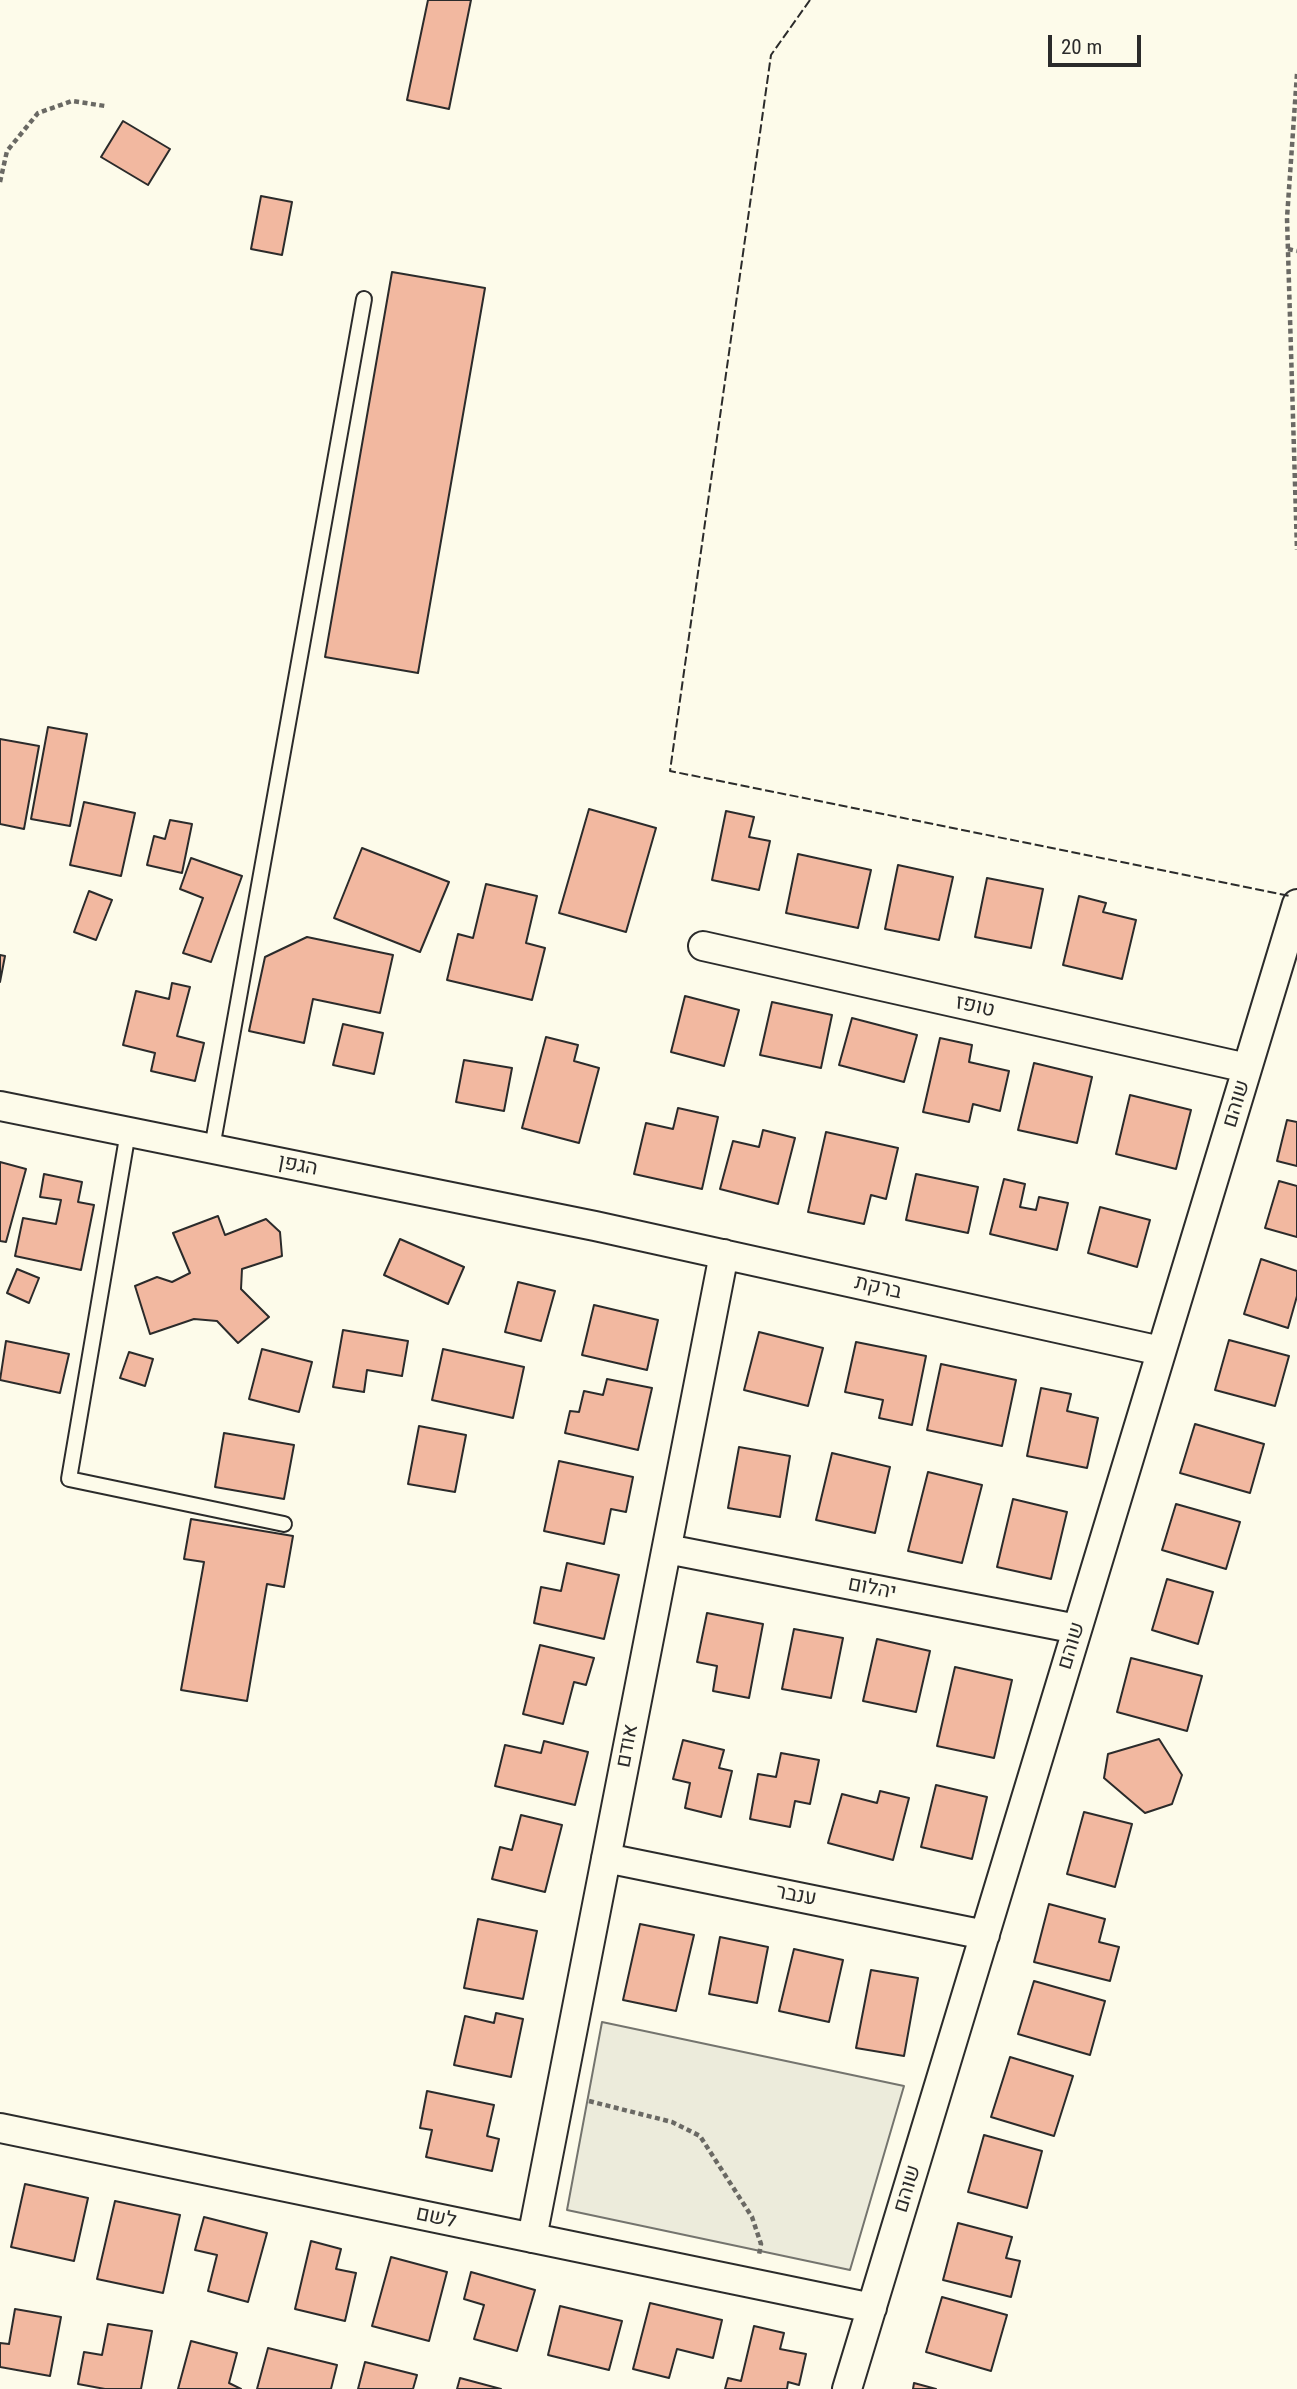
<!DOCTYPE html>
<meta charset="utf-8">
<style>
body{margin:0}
#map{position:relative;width:1297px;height:2389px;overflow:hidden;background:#fdfbea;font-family:"Roboto Condensed",sans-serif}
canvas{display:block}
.scale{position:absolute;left:1048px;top:35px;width:93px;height:32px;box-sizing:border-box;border:4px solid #2b2b2b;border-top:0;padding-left:9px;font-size:21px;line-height:24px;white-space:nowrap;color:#2b2b2b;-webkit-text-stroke:5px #fdfbea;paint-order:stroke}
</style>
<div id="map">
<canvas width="1297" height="2389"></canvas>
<div class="scale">20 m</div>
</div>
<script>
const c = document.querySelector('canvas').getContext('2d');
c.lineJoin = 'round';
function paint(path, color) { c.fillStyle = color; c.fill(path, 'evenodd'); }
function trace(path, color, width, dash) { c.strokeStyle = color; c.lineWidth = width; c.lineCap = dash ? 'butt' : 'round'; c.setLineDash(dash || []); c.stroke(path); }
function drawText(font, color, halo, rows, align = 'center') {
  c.font = font + ' "Roboto Condensed",Heebo,sans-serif'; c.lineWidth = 5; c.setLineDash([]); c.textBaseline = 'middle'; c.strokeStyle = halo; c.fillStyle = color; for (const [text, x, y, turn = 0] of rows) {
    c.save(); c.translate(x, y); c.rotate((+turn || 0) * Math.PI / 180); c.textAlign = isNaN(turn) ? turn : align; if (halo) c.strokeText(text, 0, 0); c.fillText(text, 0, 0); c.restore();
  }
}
const green = new Path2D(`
 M602,2022L904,2086L850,2270L567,2210Z`);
paint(green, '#ecebdb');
trace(green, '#74746e', 2);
const building = new Path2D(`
 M428,0H471L449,109L407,100Z
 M123,121L170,149L148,185L101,157Z
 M261,196L292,202L282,255L251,249Z
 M392,272L485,288L418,673L325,657Z
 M48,727L87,734L70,826L31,819Z
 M0,739L39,746L24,829L0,824Z
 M84,802L135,813L121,876L70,865Z
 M589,809L656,828L626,932L559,913Z
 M726,811L754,817L749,837L770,841L759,890L712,880Z
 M170,820L192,824L182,873L147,865L154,836L165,839Z
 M362,848L449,882L420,952L334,918Z
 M798,854L871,870L858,928L786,913Z
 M191,858L242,876L211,962L183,953L203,898L180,889Z
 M898,865L953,877L939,940L885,929Z
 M987,878L1043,889L1031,948L975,937Z
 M486,884L537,896L526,943L545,948L532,1000L447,980L458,934L473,938Z
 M89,891L112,900L96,940L74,932Z
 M1079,896L1106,903L1103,912L1136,920L1122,979L1063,965Z
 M307,937L393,955L380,1013L313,999L304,1043L249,1031L265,957Z
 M0,955L5,956L0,982Z
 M172,983L190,987L177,1036L204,1043L195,1081L151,1071L155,1053L123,1045L136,991L169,999Z
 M685,996L739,1010L724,1066L671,1052Z
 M772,1002L832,1015L821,1068L760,1055Z
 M852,1018L917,1035L904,1082L839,1065Z
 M343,1024L383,1033L374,1074L333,1065Z
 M546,1037L578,1045L574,1061L599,1068L579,1143L522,1128Z
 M940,1038L972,1045L969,1062L1009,1071L1000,1111L973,1104L969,1122L923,1112Z
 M464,1060L512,1068L504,1111L456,1102Z
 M1034,1063L1092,1077L1077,1143L1018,1130Z
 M1130,1095L1191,1110L1176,1169L1116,1154Z
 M678,1108L718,1117L702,1189L634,1174L646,1123L673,1129Z
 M1287,1120L1297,1122V1166L1277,1161Z
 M763,1130L795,1138L778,1204L720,1189L733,1141L759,1147Z
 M826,1132L898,1148L886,1199L871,1195L864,1224L808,1212Z
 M0,1162L26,1169L6,1242L0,1241Z
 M44,1174L82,1182L78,1202L94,1205L81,1270L15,1256L23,1218L56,1224L61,1200L40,1197Z
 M916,1174L978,1187L968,1233L906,1220Z
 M1004,1179L1025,1184L1020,1207L1036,1210L1039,1197L1068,1203L1057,1250L990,1234Z
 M1279,1181L1297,1186V1237L1265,1228Z
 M1100,1207L1150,1220L1137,1267L1088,1253Z
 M218,1216L225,1235L266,1219L280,1232L282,1256L242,1269L241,1289L269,1317L238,1343L217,1321L194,1319L150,1334L135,1286L157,1277L172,1282L190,1273L173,1233Z
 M400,1239L464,1267L448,1304L384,1275Z
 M1261,1259L1297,1271V1296L1288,1328L1244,1314Z
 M17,1269L39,1278L29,1303L7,1293Z
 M518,1282L555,1291L541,1341L505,1332Z
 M594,1305L658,1320L647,1370L582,1355Z
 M343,1330L408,1341L402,1376L367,1370L364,1392L333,1387Z
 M759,1332L823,1348L808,1406L744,1390Z
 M1229,1340L1289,1356L1275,1406L1215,1390Z
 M6,1341L69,1354L60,1393L0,1380Z
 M856,1342L926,1356L912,1425L879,1418L883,1400L845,1392Z
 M262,1349L312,1362L299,1412L249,1399Z
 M443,1349L524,1367L513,1418L432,1400Z
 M129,1352L153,1359L145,1386L120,1378Z
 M941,1364L1016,1380L1002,1446L927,1430Z
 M607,1379L652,1388L638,1450L565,1433L570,1411L579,1412L584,1391L603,1395Z
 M1041,1388L1071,1394L1067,1411L1098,1418L1087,1468L1027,1456Z
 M1195,1424L1264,1444L1250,1493L1180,1473Z
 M419,1426L466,1435L455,1492L408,1484Z
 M224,1433L294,1445L284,1499L215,1487Z
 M739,1447L790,1456L780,1517L728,1508Z
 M832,1453L890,1467L875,1533L816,1520Z
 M559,1461L633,1477L626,1512L611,1509L604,1544L544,1531Z
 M928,1472L982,1485L962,1563L908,1551Z
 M1013,1499L1067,1512L1051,1579L997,1567Z
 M1176,1504L1240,1522L1226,1569L1162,1550Z
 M191,1519L293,1536L284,1587L267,1584L247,1701L181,1690L204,1562L184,1559Z
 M567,1563L619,1575L604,1639L534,1623L541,1587L561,1591Z
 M1167,1579L1213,1592L1198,1644L1152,1630Z
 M707,1613L763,1624L749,1698L713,1691L717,1666L697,1662Z
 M794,1629L843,1638L831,1698L782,1689Z
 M877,1639L930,1651L916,1712L863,1701Z
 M540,1645L594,1658L586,1685L574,1682L563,1724L523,1714Z
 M1131,1658L1202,1676L1187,1731L1117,1712Z
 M955,1667L1012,1680L994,1758L937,1746Z
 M1159,1739L1182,1775L1172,1804L1145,1813L1104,1778L1108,1754Z
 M683,1740L724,1750L719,1768L732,1771L721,1817L685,1808L690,1783L673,1779Z
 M544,1741L588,1752L575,1805L495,1786L505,1745L541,1753Z
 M781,1753L819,1760L810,1804L795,1801L790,1827L750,1819L758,1774L776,1777Z
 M936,1785L987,1797L972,1859L921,1847Z
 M880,1791L909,1798L893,1860L828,1843L842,1794L877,1803Z
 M1084,1812L1132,1824L1115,1887L1067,1874Z
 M521,1815L562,1825L545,1892L492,1879L500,1847L512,1850Z
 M1049,1904L1105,1919L1099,1942L1119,1947L1110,1981L1034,1962Z
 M478,1919L537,1931L523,1999L464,1988Z
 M640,1924L694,1935L676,2011L623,2000Z
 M720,1937L768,1947L757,2003L709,1994Z
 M794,1949L843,1960L829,2022L779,2011Z
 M871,1970L918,1978L904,2056L856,2048Z
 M1034,1981L1105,2001L1090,2055L1018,2034Z
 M496,2013L523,2019L511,2077L454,2065L465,2016L494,2023Z
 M1010,2057L1073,2076L1054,2136L991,2117Z
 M427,2091L494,2105L487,2136L499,2139L492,2171L426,2157L432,2130L420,2128Z
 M984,2135L1042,2151L1027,2208L968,2192Z
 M25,2184L88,2198L74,2261L11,2247Z
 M115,2201L180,2215L163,2293L97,2279Z
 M204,2217L267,2233L248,2302L208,2291L217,2255L195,2250Z
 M958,2223L1012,2237L1006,2258L1020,2261L1011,2297L943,2280Z
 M311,2241L341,2249L336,2269L356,2273L345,2321L295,2309Z
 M391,2257L447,2272L429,2341L372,2326Z
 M471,2272L535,2290L517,2351L474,2339L484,2305L464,2299Z
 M942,2297L1007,2315L991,2371L926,2352Z
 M650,2303L722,2320L713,2358L677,2349L669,2378L633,2369Z
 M560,2306L622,2321L609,2370L548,2355Z
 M15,2309L61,2317L50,2376L0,2367V2343L9,2344Z
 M108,2324L152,2331L141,2389H105L78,2384L84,2352L102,2355Z
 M754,2326L784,2333L780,2349L806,2354L799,2385L788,2382L787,2389H725L728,2378L741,2381Z
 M191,2341L237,2353L229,2383L241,2389H178Z
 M268,2348L337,2365L331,2389H257Z
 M365,2362L417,2375L413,2389H358Z
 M460,2378L501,2389H457Z
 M914,2383L936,2389H913Z`);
paint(building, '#f2b8a0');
trace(building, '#2b2b2b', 2);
const lane = new Path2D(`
 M128,1132L69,1479L284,1524
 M212,1148L364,299`);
const street = new Path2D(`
 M703,946L1247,1068
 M0,1106L595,1226L1161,1351
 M667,1549L1077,1629
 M606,1858L985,1935
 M0,2128L872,2308
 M532,2238L724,1254
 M847,2389L1297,904`);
trace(lane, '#2b2b2b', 18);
trace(street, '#2b2b2b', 32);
trace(new Path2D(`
 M1297,74L1287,218L1297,550
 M0,182L7,151L38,113L72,101L105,106
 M1288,249L1297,251
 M589,2101L672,2122L700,2136L752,2217L761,2244L759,2255`), '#6a6964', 4.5, [5, 3.5]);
trace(lane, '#fdfbea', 14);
trace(street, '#fdfbea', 28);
trace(new Path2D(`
 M810,0L771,55L670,771L1290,896`), '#2b2b2b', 2, [9, 3.5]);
drawText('21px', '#2b2b2b', '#fdfbea', [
 ["טופז",975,1007,13],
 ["שוהם",1237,1104,-73],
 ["הגפן",298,1166,11],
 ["ברקת",878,1288,13],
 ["יהלום",872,1589,11],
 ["שוהם",1072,1646,-73],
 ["אודם",628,1746,-79],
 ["ענבר",796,1896,11],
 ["שוהם",908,2189,-73],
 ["לשם",436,2218,12]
]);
</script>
